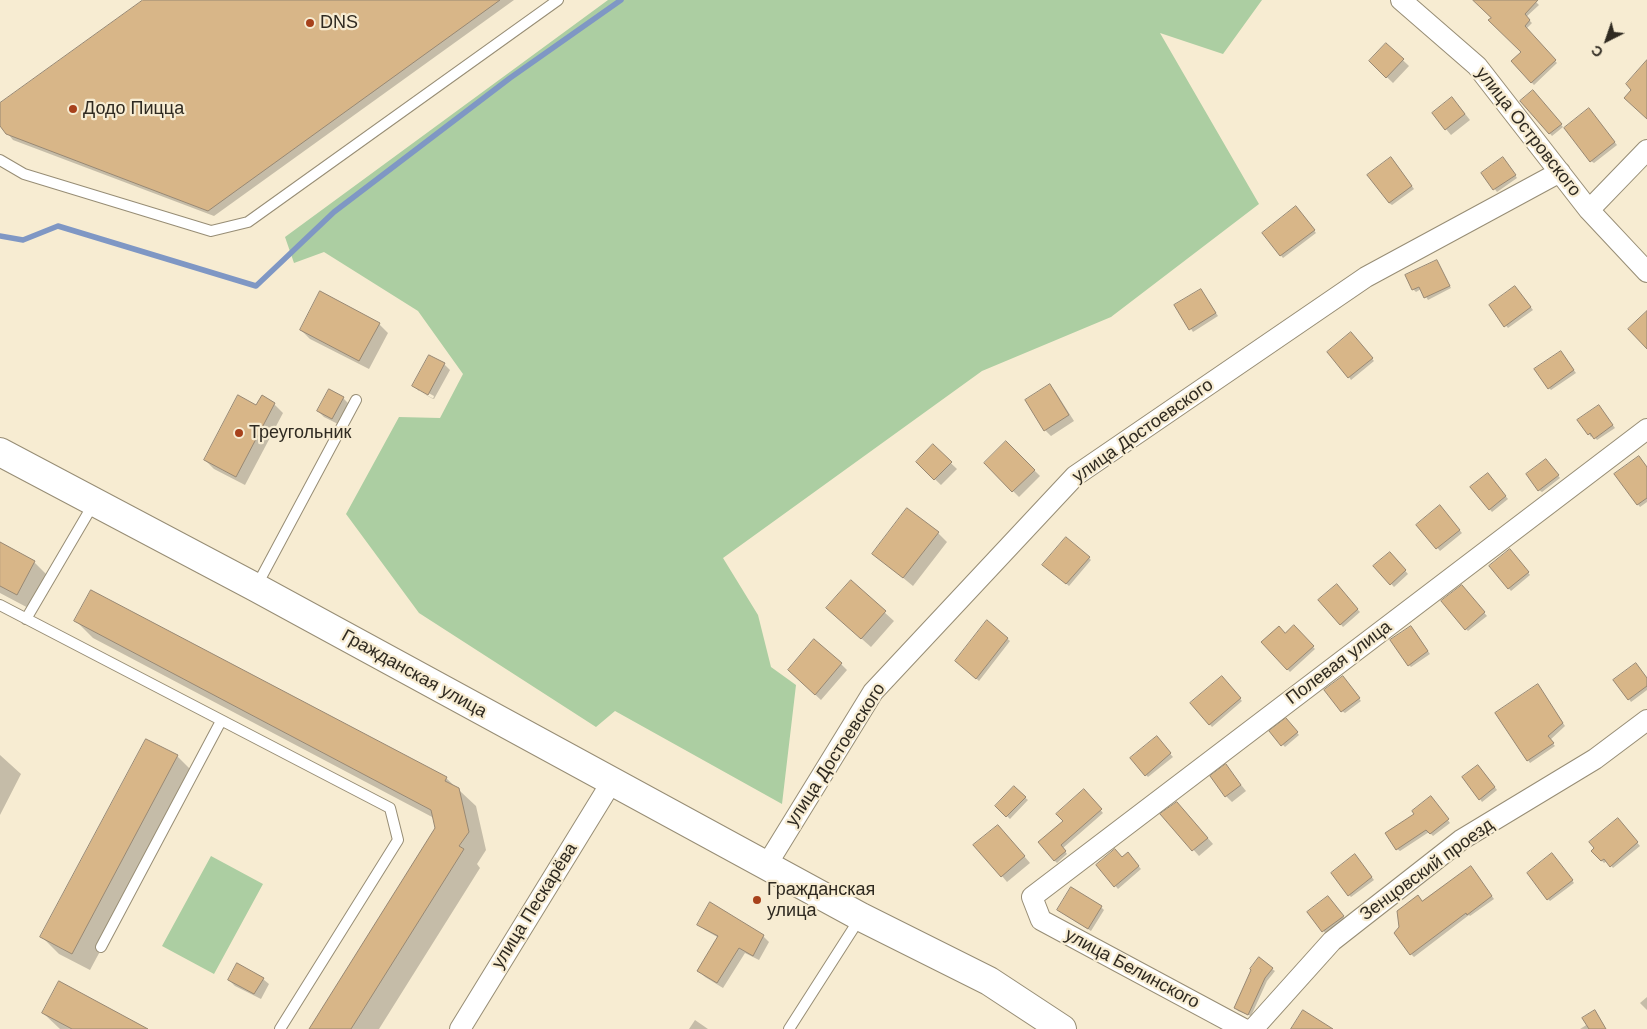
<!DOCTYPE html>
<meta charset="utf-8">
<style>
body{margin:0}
#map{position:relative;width:1647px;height:1029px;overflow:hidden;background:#f7ecd2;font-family:Arial,sans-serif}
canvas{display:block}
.north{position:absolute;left:1582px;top:15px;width:50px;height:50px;-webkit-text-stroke:4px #f7ecd2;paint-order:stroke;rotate:221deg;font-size:14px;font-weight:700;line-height:20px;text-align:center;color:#2f2a21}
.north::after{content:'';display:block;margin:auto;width:18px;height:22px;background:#2f2a21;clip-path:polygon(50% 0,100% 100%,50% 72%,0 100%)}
</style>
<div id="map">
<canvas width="1647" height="1029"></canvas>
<div class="north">С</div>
</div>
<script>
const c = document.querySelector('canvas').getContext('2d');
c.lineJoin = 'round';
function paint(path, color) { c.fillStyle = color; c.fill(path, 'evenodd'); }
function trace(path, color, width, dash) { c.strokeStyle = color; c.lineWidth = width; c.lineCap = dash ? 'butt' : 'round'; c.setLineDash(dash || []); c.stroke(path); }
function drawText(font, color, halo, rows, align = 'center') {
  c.font = font + ' Arial,sans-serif'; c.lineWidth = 4.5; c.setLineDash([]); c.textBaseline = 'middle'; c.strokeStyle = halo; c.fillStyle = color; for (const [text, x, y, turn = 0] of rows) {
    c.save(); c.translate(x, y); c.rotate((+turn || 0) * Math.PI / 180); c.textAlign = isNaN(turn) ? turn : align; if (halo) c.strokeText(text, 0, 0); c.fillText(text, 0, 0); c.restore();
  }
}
paint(new Path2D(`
 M608,0H1262L1223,54L1160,33L1259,204L1111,317L982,371L723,558L758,615L771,667L796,685L782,804L615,711L596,727L419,613L346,514L399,417L440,418L463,374L418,311L324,252L294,263L285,237Z
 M211,856L263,884L214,974L162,946Z`), '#accea2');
paint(new Path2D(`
 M145,0H514L214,216L13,140L0,124V105Z
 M1475,0H1534L1539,5L1526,17L1532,23L1526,29L1557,63L1534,85L1512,62L1523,52Z
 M1386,44L1409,66L1393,83L1370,61Z
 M1535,94L1563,127L1552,136L1522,101Z
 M1458,105L1470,120L1451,135L1446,129Z
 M1591,112L1617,145L1594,163L1591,161Z
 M1394,161L1414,189L1392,205L1389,203Z
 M1506,161L1517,178L1497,192L1483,173Z
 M1299,210L1316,233L1283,258L1263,233Z
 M1437,261L1451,288L1428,300L1421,289L1416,292L1413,289Z
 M1515,287L1533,310L1508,328L1490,306Z
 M1203,293L1218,316L1193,332L1176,306Z
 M379,324L388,333L369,369L310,339L301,330Z
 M1354,336L1374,361L1351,380L1349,377Z
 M1563,355L1576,373L1551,390L1549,388Z
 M444,364L450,370L434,399L419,391L433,399L434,396L419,388V391L414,386Z
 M1050,386L1055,391L1074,421L1051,436L1045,430Z
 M343,398L349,404L338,424L324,417L318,411Z
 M274,404L283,413L245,485L214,469L205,460Z
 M1601,409L1615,428L1597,440L1593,435L1591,437L1589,434Z
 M1006,442L1040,476L1019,497L985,463Z
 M933,446L957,469L941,485L917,462Z
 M1548,463L1560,478L1542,492L1539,490Z
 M1647,468V502L1640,507L1615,474Z
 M1490,477L1508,499L1492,512L1472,488Z
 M1442,509L1462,533L1440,551L1418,525Z
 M938,533L947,542L913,586L874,554Z
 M0,544L34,562L51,579L34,611L0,593Z
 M1390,553L1408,574L1394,587L1375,566Z
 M1512,553L1530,575L1511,591L1490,566Z
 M1089,558L1091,560L1069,586L1047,568Z
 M851,582L894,621L871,647L837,617Z
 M1336,586L1360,612L1343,627L1320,600Z
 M1464,589L1487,616L1468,631L1466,629Z
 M91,591L446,778L476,806L486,850L477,864L480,868L379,1029H311L436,828L434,818L93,638L76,621Z
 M987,622L1010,641L979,681L957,661Z
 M1294,627L1315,649L1290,672L1262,642L1285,635Z
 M1414,630L1430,654L1411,667L1409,665Z
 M841,664L847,670L821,700L795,676Z
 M1222,678L1242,701L1212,727L1192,703Z
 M1647,679V690L1631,702L1629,699Z
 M1345,680L1361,701L1345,713L1342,711Z
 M1540,689L1565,726L1550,740L1555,746L1530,763L1496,713Z
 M1286,720L1299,735L1285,747L1271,732Z
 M1156,738L1173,757L1148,777L1146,775Z
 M147,740L177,756L195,774L90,970L59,954L42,937Z
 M0,755L21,774L0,815Z
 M1226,766L1246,791L1232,802L1226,796Z
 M1481,769L1497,790L1482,802L1480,799Z
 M1014,788L1028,800L1010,819L997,806Z
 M1084,791L1103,813L1063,848L1067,854L1057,863L1054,860L1064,822Z
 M1433,800L1450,823L1433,836L1429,832L1400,851L1397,849L1416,814Z
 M1183,809L1213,844L1199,856L1162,814Z
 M1618,820L1640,846L1613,868L1607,861L1604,863L1593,851Z
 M1004,832L1030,863L1007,882L1002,876Z
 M1128,854L1141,869L1118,889L1098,865L1122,858Z
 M1555,857L1574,883L1550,901L1548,899Z
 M1358,859L1374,880L1351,897L1349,895Z
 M1473,870L1494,899L1470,916L1469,915L1414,957L1411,954L1423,902Z
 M1331,900L1345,919L1326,934L1309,913Z
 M1101,907L1104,910L1091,931L1058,910Z
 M699,925L763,936L769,942L759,960L745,953L723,988L705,977L699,971L719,938L705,930Z
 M1272,969L1275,971L1267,981L1251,1016L1238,1011L1236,1008Z
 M263,979L269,984L261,999L235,986L229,980Z
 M1647,997V1010L1640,1003Z
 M43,1013L145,1029H60Z
 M695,1020L708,1029H689Z
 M1588,1024L1606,1029H1580Z`), '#0003');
trace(new Path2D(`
 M0,236L23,240L58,226L256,286L334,212L510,78L621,0`), '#7f97c4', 5.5);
const building = new Path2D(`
 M143,0H500L208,211L6,134L0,126V103Z
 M1473,0H1538L1525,14L1530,20L1525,26L1556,60L1531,83L1511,61L1521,52L1488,20L1491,18Z
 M1386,43L1404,59L1386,78L1369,61Z
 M1647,60V119L1624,98L1631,90L1626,84Z
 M1533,90L1562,124L1549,134L1520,101Z
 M1452,97L1465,114L1445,130L1432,113Z
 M1589,108L1615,142L1590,162L1564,128Z
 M1391,157L1412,186L1389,203L1367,175Z
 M1503,157L1516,175L1493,190L1481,173Z
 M1296,206L1315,230L1280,256L1262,233Z
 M1437,260L1450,286L1424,298L1419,287L1412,290L1405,275Z
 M1515,286L1531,307L1504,327L1489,305Z
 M1201,289L1216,313L1189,330L1174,305Z
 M320,291L380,323L359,361L300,330Z
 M1647,311V349L1628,329Z
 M1351,332L1373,358L1348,378L1327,352Z
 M1561,351L1574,370L1548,389L1534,369Z
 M429,355L445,363L428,395L412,386Z
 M1050,384L1069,415L1044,431L1025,400Z
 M329,389L344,397L332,419L317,411Z
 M238,395L256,405L262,395L275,403L236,477L204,460Z
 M1599,405L1613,425L1594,439L1590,433L1588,435L1577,420Z
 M1006,441L1035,470L1012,492L984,463Z
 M933,444L952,462L934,480L916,462Z
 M1639,456L1647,467V498L1637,505L1614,474Z
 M1546,459L1559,475L1538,491L1526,474Z
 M1488,473L1506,496L1489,510L1470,487Z
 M1440,505L1460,530L1436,549L1416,525Z
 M907,508L939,532L903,578L872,554Z
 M1066,537L1090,557L1066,584L1042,565Z
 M0,542L35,561L17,595L0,586Z
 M1510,549L1529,572L1508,589L1489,566Z
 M1390,552L1406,570L1390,585L1373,566Z
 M851,580L886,611L861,639L826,608Z
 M1337,584L1358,609L1340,625L1318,600Z
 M1462,585L1485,612L1465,630L1441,601Z
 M91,590L447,777L445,781L459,788L469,832L459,846L464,849L351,1029H309L435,828L431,810L74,621Z
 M987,620L1008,638L976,679L955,661Z
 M1294,625L1314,646L1287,670L1261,642L1279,626L1285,633Z
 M1411,626L1428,651L1408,666L1390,640Z
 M814,639L842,663L815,695L788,670Z
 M1636,663L1647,678V686L1628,700L1613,680Z
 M1222,676L1241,698L1209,725L1190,703Z
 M1343,676L1360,698L1341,712L1324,690Z
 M1538,684L1563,723L1548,736L1554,743L1527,761L1495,713Z
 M1286,718L1298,732L1281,746L1269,731Z
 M1157,736L1171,753L1145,776L1130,758Z
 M146,739L178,755L72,954L40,937Z
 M1226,764L1241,785L1225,797L1210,776Z
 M1478,765L1495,787L1479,800L1462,777Z
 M1014,786L1026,797L1006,817L995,806Z
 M1084,789L1102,809L1061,845L1066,851L1054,861L1038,842L1063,821L1056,814Z
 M1431,796L1449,819L1430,834L1426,830L1396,850L1385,833L1414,814L1412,811Z
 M1177,802L1208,838L1192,851L1160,814Z
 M1618,818L1638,842L1610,867L1604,859L1601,861L1591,851L1594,848L1589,842Z
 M998,825L1025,856L1001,877L973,845Z
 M1115,849L1122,857L1128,852L1139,866L1114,887L1096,865Z
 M1552,853L1573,880L1547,900L1527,873Z
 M1355,854L1372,877L1348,896L1331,873Z
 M1471,866L1492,896L1467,915L1466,913L1410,955L1394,933L1399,927L1397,911L1418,895L1422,901Z
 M1071,887L1102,906L1088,929L1057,910Z
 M1328,896L1344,916L1322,932L1307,912Z
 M710,902L764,935L753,956L739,948L717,983L697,971L718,936L697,925Z
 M1259,957L1273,968L1265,978L1248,1015L1234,1008L1251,970L1250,969Z
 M237,963L264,978L254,994L228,980Z
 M59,981L148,1029H72L42,1013Z
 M1303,1010L1333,1029H1291Z
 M1595,1010L1606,1029H1589L1582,1018Z`);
paint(building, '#d8b688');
trace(building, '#988873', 1);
const service = new Path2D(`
 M0,160L24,174L211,231L248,222L558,0
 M256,587L356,400
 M0,605L390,808L398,840L280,1029
 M26,619L94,503
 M101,947L221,721
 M789,1029L860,918`);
const minor = new Path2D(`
 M1401,0L1477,66L1589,210L1647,272
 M1589,210L1647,150
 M766,866L873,692L1075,476L1366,277L1560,172
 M460,1029L611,783
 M1244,1029L1041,920L1032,897L1647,429
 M1253,1029L1332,941L1461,840L1595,759L1647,720`);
const secondary = new Path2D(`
 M0,452L255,587L861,917L989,981L1062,1029`);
trace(service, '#978d75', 12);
trace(minor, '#978d75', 22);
trace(secondary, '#978d75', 30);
trace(service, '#fff', 10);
trace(minor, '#fff', 20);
trace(secondary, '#fff', 28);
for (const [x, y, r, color] of [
 [310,23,5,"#a7411b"],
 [73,109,5,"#a7411b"],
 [239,433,5,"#a7411b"],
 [757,900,5,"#a7411b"]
]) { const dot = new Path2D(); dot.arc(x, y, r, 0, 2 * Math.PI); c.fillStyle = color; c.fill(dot); trace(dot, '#f7ecd2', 2); }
drawText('18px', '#2f2a21', '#f7ecd2', [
 ["DNS",320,23],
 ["Додо Пицца",83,109],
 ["Треугольник",249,433],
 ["Гражданская",767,890],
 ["улица",767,911]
], 'left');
drawText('18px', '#2f2a21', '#f7ecd2', [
 ["улица Островского",1528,132,52],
 ["улица Достоевского",1143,431,-35],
 ["Полевая улица",1339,663,-37],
 ["Гражданская улица",414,674,29],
 ["улица Достоевского",836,755,-57],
 ["Зенцовский проезд",1427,870,-36],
 ["улица Пескарёва",535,906,-58],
 ["улица Белинского",1132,969,28]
]);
</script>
